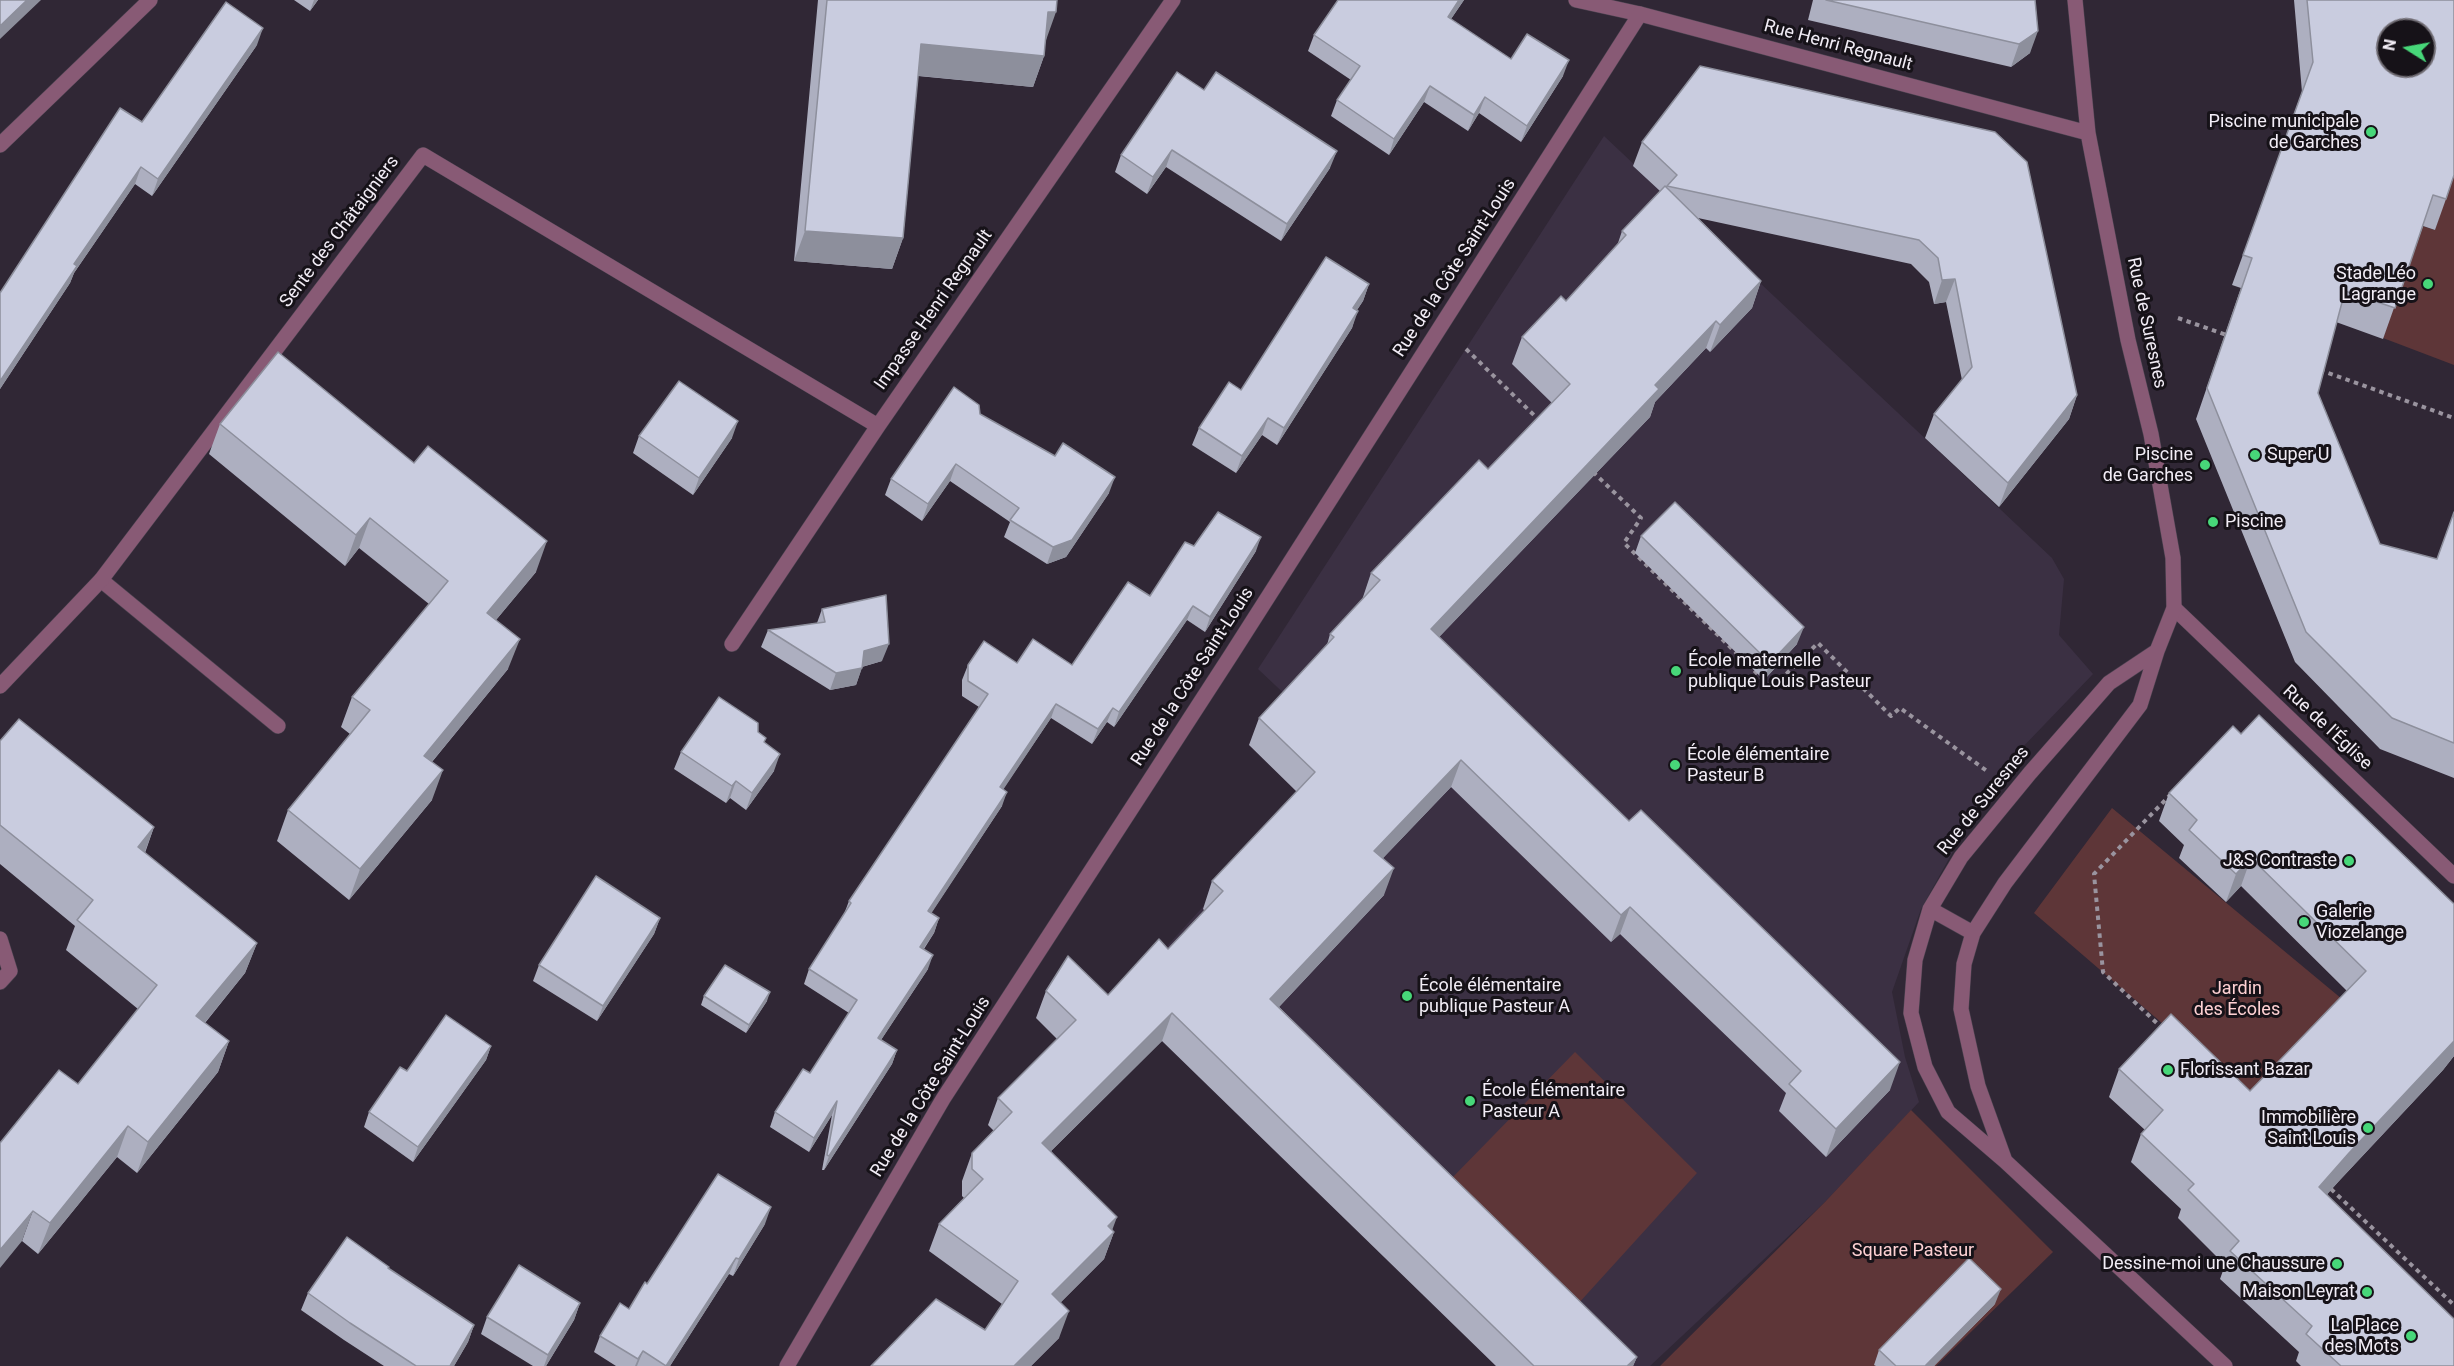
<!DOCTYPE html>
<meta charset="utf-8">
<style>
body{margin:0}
#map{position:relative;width:2454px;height:1366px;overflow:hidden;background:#302735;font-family:Roboto,sans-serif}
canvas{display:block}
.north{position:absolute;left:2376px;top:18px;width:60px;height:60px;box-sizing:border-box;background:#161218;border:2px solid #6e6a71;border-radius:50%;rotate:281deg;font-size:16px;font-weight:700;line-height:24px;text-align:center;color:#f2edf6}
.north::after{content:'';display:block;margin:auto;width:21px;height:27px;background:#47d779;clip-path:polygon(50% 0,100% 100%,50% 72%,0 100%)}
</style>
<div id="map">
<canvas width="2454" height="1366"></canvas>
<div class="north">N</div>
</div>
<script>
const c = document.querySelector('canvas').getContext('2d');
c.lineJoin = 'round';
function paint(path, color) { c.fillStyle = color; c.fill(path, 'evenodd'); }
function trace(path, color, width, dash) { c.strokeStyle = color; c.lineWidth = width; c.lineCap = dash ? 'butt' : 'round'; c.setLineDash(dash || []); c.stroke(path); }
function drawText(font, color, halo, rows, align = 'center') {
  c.font = font + ' Roboto,sans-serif'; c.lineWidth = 6; c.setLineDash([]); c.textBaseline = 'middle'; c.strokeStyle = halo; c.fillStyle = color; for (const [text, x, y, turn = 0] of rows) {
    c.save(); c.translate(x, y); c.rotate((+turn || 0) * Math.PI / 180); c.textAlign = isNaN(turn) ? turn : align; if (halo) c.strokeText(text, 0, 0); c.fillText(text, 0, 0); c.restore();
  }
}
paint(new Path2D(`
 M1604,136L2052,558L2064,579L2059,635L2093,674L1995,776L1921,909L1892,992L1905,1057L1919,1102L1825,1202L1650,1366H1496L1119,999L1345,751L1258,669Z`), '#3b3043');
paint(new Path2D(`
 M2454,172V365L2383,338L2422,226L2435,230Z
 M2112,808L2342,999L2248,1097L2034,913Z
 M1575,1052L1697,1173L1577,1305L1451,1179Z
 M1911,1110L2053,1252L1936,1366H1660L1825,1202Z`), '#5e3638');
const service = new Path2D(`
 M101,580L278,726`);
const minor = new Path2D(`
 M1576,0L1640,14
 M0,145L150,0
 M2174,608L2454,876
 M732,644L878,426L1173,0
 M0,686L101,580L423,155L878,426
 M0,939L10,971L0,982`);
const tertiary = new Path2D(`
 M2157,651L2109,683L2030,773L1961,857L1930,909L1915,960L1911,1013L1925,1067L1948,1112L2005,1161L2225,1366
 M1930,909L1973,933
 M2005,1161L1978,1086L1961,1009L1964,964L1973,933L2005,883L2140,705L2157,651L2174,608L2173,558L2151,434L2128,340L2088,133L2075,0
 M787,1366L943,1099L1231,655L1640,14L2088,133`);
trace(service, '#4b4350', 16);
trace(minor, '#4b4350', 16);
trace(tertiary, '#4b4350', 16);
trace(new Path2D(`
 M2178,318L2229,336
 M1466,349L1540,421
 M2320,370L2454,418
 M1593,472L1641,518L1624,543L1772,688L1818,643L1891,716L1900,708L1987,771
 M2163,1029L2103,972L2094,874L2171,794
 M2331,1189L2454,1305`), '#9a949f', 4, [4.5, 4.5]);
trace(service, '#885a75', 15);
trace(minor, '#885a75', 15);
trace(tertiary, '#885a75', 15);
paint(new Path2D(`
 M294,0H318L310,11Z
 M818,0H1057L1045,42L1044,56L1033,87L918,76L903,238L892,269L794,261Z
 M1338,0H1464L1451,19L1511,59L1563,76L1521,142L1479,113L1468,131L1424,102L1389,155L1331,116L1337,100L1351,80L1308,51L1314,35Z
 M1813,0H2035L2030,53L2011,67L1808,20Z
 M2294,0H2454L2446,199L2435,230L2423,226L2383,339L2336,322L2318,393L2380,544L2437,559L2454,512V778L2380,749L2295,662L2196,419L2241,288L2232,285L2302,92Z
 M257,45L152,196L135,184L74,273L70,283L0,389V293L142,122Z
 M1204,90L1330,168L1281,241L1166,167L1147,194L1115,172L1121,155Z
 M1995,132L2077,395L2069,419L1999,507L1925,438L1934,414L1962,380L1946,302L1934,304L1929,282L1911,264L1698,218L1761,281L1752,308L1710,352L1706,348L1655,402L1650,417L1439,637L1890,1090L1826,1157L1779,1111L1786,1093L1620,934L1611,942L1451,787L1383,858L1384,895L1279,1007L1637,1357L1633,1366H1496L1162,1041L1051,1151L1114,1232L1104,1259L1061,1302L1059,1338L1031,1366H871L985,1330L1002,1304L929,1251L939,1224L964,1198L962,1196V1181L972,1153L994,1131L988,1125L998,1098L1057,1039L1036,1018L1046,991L1108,995L1168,949L1205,911L1203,909L1212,881L1297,792L1249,745L1259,718L1327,645L1330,634L1362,600L1371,573L1488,469L1552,403L1512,364L1522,337L1566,301L1617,246L1622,231L1660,191L1633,166L1642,142Z
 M1369,284L1363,301L1357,310L1352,328L1277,445L1262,435L1236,473L1192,445L1199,428L1241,390Z
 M980,414L1109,493L1066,557L1047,564L1004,537L1010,522L950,481L922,521L885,495L891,479Z
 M220,424L536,572L496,620L508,669L432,762V800L349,900L277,841L288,810L350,734L341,727L352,697L429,604L359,548L345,566L209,454Z
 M639,436L732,438L693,495L633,453Z
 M1641,536L1797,644L1764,680L1635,553Z
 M1194,546L1256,551L1205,632L1187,620L1114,727L1107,722L1092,744L1051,718L1003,789L1002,806L931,913L939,918L934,933L924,949L928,969L881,1040L897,1050L892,1064L824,1170H822L832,1115L809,1152L770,1127L775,1112L810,1073L849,1013L804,984L809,969L844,914L849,901L979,707L962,696V680L968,665L1017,663L1072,665L1150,596Z
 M822,609L882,661L862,667L856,685L830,690L761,647L768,630L817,623Z
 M758,732L766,738L764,742L774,771L746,810L730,798L726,803L674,769L681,752Z
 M2241,734L2454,904V1056L2443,1070L2339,1181L2327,1194L2454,1366H2301L2296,1361L2299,1352L2220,1279L2225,1265L2178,1218L2181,1209L2131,1162L2141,1134L2145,1130L2109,1097L2119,1069L2250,1091L2347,991L2241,886L2226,902L2179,858L2184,845L2159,821L2169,793Z
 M0,741L154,827L145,853L257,943L245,973L205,1023L229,1041L218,1072L137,1173L117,1157L38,1254L22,1241L78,1084L138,1009L66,950L75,926L0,864Z
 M660,918L654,934L597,1021L533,981L539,965Z
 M704,996L767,1001L746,1033L701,1005Z
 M491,1046L486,1060L413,1162L364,1127L369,1112Z
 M765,1224L733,1276L729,1274L670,1366H616L594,1352L600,1336L629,1309L647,1284Z
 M389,1267V1269L474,1325L468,1342L454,1366H384L344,1340L301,1310L308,1293Z
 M580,1303L574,1320L546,1366H533L481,1334L487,1317Z
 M1995,1304L1934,1366H1876L1874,1365L1879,1350Z`), '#adafc0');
paint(new Path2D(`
 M27,0H41L0,39V26Z
 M314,0H318L310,11Z
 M1459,0H1464L1442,32L1448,17Z
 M1048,12H1056L1045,43Z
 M263,28L257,45L152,196L158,179Z
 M2038,31L2030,53L2011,67L2019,44Z
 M921,44L1044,56L1033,87L910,75Z
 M1569,60L1563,76L1521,142L1527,126Z
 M1430,86L1424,102L1389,155L1394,139Z
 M1485,97L1479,113L1468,131L1474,115Z
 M1172,150L1166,167L1147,194L1153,177Z
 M1337,151L1330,168L1281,241L1287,224Z
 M141,167L135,184L74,273L70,283L0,389V381L74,264Z
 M805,231L903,238L892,269L794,261Z
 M1955,279L1946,302L1934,304L1942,280Z
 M1761,281L1752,308L1710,352L1720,325Z
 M1369,284L1363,301L1347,325L1353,308Z
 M1358,311L1352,328L1277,445L1284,428Z
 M1716,321L1706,348L1655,402L1650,417L1421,656L1431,629L1655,385Z
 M2077,395L2069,419L1999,507L2008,483Z
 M1268,418L1262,435L1236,473L1242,456Z
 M738,421L732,438L693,495L699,478Z
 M956,464L950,481L922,521L928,504Z
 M1115,477L1109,493L1066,557L1047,564L1053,547Z
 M370,518L359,548L345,566L356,535Z
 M1261,537L1256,551L1205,632L1210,617Z
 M547,541L536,572L476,644L487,613Z
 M1193,606L1187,620L1114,727L1119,712Z
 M1804,627L1797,644L1764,680L1770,663Z
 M520,639L508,669L412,786L424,756Z
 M889,644L882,661L858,668L864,651Z
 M862,668L856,685L830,690L836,673Z
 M1056,704L1051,718L995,802L1000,787Z
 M1113,708L1107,722L1092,744L1098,729Z
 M780,754L774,771L746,810L752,793Z
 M1461,760L1451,787L1364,878L1374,851Z
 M443,770L432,800L349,900L360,869Z
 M736,781L730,798L726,803L732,786Z
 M1007,792L1002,806L923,926L928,911Z
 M154,827L143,857L138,847Z
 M2251,858L2241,886L2226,902L2236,874Z
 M1394,868L1384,895L1261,1026L1270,999Z
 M1630,907L1620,934L1611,942L1621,915Z
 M660,918L654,934L597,1021L603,1006Z
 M939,918L934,933L915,961L920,947Z
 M257,943L245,973L185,1047L196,1016Z
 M933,955L928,969L873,1052L878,1038Z
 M770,992L767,1001L746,1033L749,1025Z
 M1172,1013L1162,1041L1032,1170L1042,1143Z
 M229,1041L218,1072L137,1173L148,1142Z
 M2454,1041V1056L2443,1070L2339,1181L2309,1215L2319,1187L2349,1153Z
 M491,1046L486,1060L413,1162L418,1147Z
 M897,1050L892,1064L824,1170L829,1156Z
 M1900,1062L1890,1090L1826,1157L1836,1129Z
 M837,1101L832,1115L809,1152L814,1138Z
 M128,1126L117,1157L38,1254L50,1223Z
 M771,1207L765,1224L733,1276L739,1259Z
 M33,1211L22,1241L0,1268V1250Z
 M1117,1217L1110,1236L1114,1232L1104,1259L1042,1321L1052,1294L1108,1226Z
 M736,1258L729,1274L670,1366H666Z
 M2001,1289L1995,1304L1934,1366H1925Z
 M580,1303L574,1320L546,1366H544L548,1355Z
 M1069,1311L1059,1338L1031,1366H1014Z
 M474,1325L468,1342L454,1366H450Z
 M643,1351L637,1366H635L638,1359Z
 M1637,1357L1633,1366H1627Z`), '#8d8f9c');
const building = new Path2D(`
 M0,0H27L0,26Z
 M827,0H1057L1056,12H1048L1044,56L921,44L903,238L805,231Z
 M1338,0H1459L1448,17L1511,59L1527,34L1569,60L1527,126L1485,97L1474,115L1430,86L1394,139L1337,100L1360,66L1314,35Z
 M1826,0H2035L2038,31L2019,44Z
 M2307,0H2454V175L2446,199L2433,195L2395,308L2345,291L2318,393L2380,544L2437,559L2454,512V743L2392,718L2306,632L2207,388L2252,258L2243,255L2313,62ZM2388,30H2424V66H2388Z
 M226,2L263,28L158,179L141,167L74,264L77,266L0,381V293L120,108L142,122Z
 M1700,66L1995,132L2027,162L2077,395L2008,483L1934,414L1972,367L1955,279L1942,280L1938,258L1919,240L1667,186L1677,175L1642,142Z
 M1177,72L1204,90L1216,72L1337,151L1287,224L1172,150L1153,177L1121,155Z
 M1665,186L1761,281L1720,325L1716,321L1655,385L1659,389L1431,629L1629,821L1641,810L1900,1062L1836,1129L1789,1084L1801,1071L1630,907L1621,915L1461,760L1374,851L1394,868L1270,999L1637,1357L1627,1366H1534L1172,1013L1042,1143L1117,1217L1108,1226L1114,1232L1052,1294L1069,1311L1014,1366H871L936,1299L985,1330L1018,1281L939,1224L983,1179L972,1169V1153L1012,1112L998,1098L1076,1020L1046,991L1068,956L1108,995L1159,939L1168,949L1223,891L1212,881L1315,772L1259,718L1334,637L1330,634L1380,580L1371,573L1479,460L1488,469L1570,384L1522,337L1561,296L1566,301L1626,235L1622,231Z
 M1326,257L1369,284L1353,308L1358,311L1284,428L1268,418L1242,456L1199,428L1229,382L1241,390Z
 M278,352L414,463L428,446L547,541L487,613L520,639L424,756L443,770L360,869L288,810L370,710L352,697L448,581L370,518L356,535L220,424Z
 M679,381L738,421L699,478L639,436Z
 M954,387L979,405L980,414L1055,456L1063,443L1115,477L1072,540L1053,547L1010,520L1019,508L956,464L928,504L891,479Z
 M1675,502L1804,627L1770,663L1641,536Z
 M1218,512L1261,537L1210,617L1193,606L1119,712L1113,708L1098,729L1056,704L1000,787L1007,792L928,911L939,918L920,947L933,955L878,1038L897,1050L829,1156L827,1155L837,1101L814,1138L775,1112L803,1069L810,1073L857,1000L809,969L851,903L849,901L988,694L968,681V665L984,641L1017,663L1033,639L1072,665L1128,582L1150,596L1185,542L1194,546Z
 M886,595L889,644L864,651L862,668L836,673L768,630L825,622L822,609Z
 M719,697L758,723V732L766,738L764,742L780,754L752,793L736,781L732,786L681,752Z
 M2259,715L2454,904V1041L2349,1153L2319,1187L2454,1319V1366H2341L2306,1334L2312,1326L2230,1251L2239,1241L2188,1190L2194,1184L2141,1134L2163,1110L2119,1069L2171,1014L2250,1091L2366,971L2251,858L2236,874L2189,830L2197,820L2169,793L2233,726L2241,734Z
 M19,719L154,827L138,847L257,943L196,1016L229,1041L148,1142L128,1126L50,1223L33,1211L0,1250V1143L59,1070L78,1084L157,985L77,920L93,900L0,825V741Z
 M596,876L660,918L603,1006L539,965Z
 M725,965L770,992L749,1025L704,996Z
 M446,1015L491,1046L418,1147L369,1112L400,1067L407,1071Z
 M718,1174L771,1207L739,1259L736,1258L666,1366L643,1351L638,1359L600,1336L620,1303L629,1309L645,1282L647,1284Z
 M347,1237L389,1267L388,1268L474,1325L450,1366H416L350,1323L308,1293Z
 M1969,1258L2001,1289L1925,1366H1896L1879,1350Z
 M519,1265L580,1303L548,1355L487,1317Z`);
paint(building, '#c9ccdf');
trace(building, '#8d8f9c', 1.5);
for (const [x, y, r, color] of [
 [2371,132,6,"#47d779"],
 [2428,284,6,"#47d779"],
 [2255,455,6,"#47d779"],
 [2205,465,6,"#47d779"],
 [2213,522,6,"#47d779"],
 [1676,671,6,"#47d779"],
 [1675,765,6,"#47d779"],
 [2349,861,6,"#47d779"],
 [2304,922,6,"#47d779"],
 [1407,996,6,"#47d779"],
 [2168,1070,6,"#47d779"],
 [1470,1101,6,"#47d779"],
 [2368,1128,6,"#47d779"],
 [2337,1264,6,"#47d779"],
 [2367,1292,6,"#47d779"],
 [2411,1336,6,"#47d779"]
]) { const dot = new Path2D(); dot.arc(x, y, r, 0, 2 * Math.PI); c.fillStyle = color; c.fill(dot); trace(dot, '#161218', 2); }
drawText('18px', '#f2edf6', '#161218', [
 ["Rue Henri Regnault",1838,46,15],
 ["Sente des Châtaigniers",340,232,-53],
 ["Rue de la Côte Saint-Louis",1455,268,-57],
 ["Impasse Henri Regnault",934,310,-55],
 ["Rue de Suresnes",2146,323,78],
 ["Rue de la Côte Saint-Louis",1193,677,-57],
 ["Rue de l'Église",2327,728,43],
 ["Rue de Suresnes",1984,801,-51],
 ["Rue de la Côte Saint-Louis",931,1087,-58]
]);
drawText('18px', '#f2edf6', '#161218', [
 ["Piscine municipale",2359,122],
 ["de Garches",2359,143],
 ["Stade Léo",2416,274],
 ["Lagrange",2416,295],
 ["Piscine",2193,455],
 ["de Garches",2193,476],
 ["Super U",2267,455,"left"],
 ["Piscine",2225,522,"left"],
 ["École maternelle",1688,661,"left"],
 ["publique Louis Pasteur",1688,682,"left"],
 ["École élémentaire",1687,755,"left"],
 ["Pasteur B",1687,776,"left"],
 ["J&S Contraste",2337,861],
 ["Galerie",2316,912,"left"],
 ["Viozelange",2316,933,"left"],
 ["École élémentaire",1419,986,"left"],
 ["publique Pasteur A",1419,1007,"left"],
 ["Florissant Bazar",2180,1070,"left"],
 ["École Élémentaire",1482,1091,"left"],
 ["Pasteur A",1482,1112,"left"],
 ["Immobilière",2356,1118],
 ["Saint Louis",2356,1139],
 ["Dessine-moi une Chaussure",2325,1264],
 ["Maison Leyrat",2355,1292],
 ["La Place",2399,1326],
 ["des Mots",2399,1347]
], 'right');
drawText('18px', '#fed1d3', '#161218', [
 ["Jardin",2237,989],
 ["des Écoles",2237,1010],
 ["Square Pasteur",1913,1251]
]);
</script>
